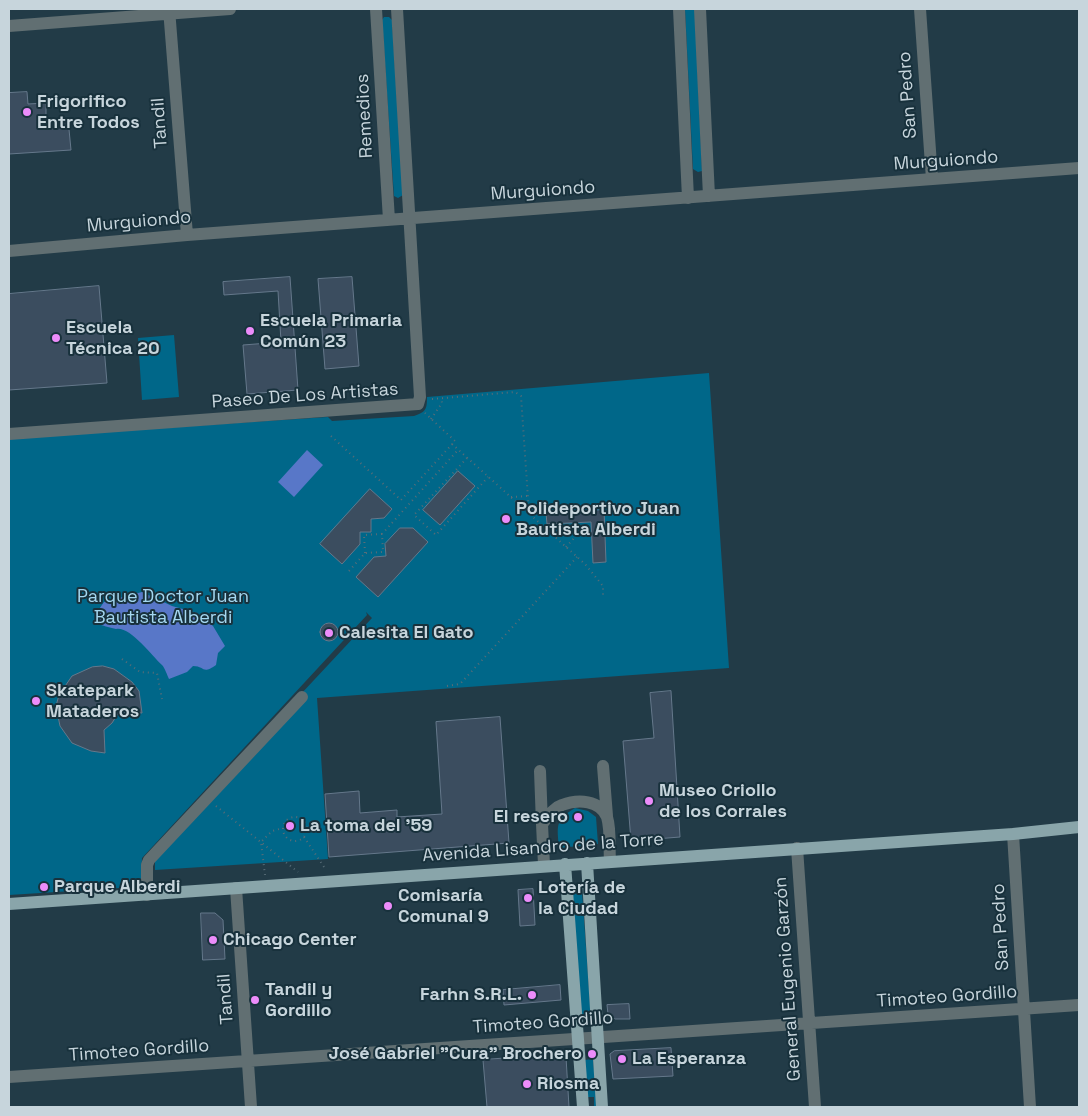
<!DOCTYPE html>
<meta charset="utf-8">
<style>
body{margin:0}
#map{position:relative;width:1088px;height:1116px;overflow:hidden;background:#223b47;font-family:"Space Grotesk",sans-serif}
canvas{display:block}
.frame{position:absolute;inset:0;border:10px solid #c7d5dc;pointer-events:none}
</style>
<div id="map">
<canvas width="1088" height="1116"></canvas>
<div class="frame"></div>
</div>
<script>
const c = document.querySelector('canvas').getContext('2d');
c.lineJoin = 'round';
function paint(path, color) { c.fillStyle = color; c.fill(path, 'evenodd'); }
function trace(path, color, width, dash) { c.strokeStyle = color; c.lineWidth = width; c.lineCap = dash ? 'butt' : 'round'; c.setLineDash(dash || []); c.stroke(path); }
function drawText(font, color, halo, rows, align = 'center') {
  c.font = font + ' "Space Grotesk",sans-serif'; c.lineWidth = 4; c.setLineDash([]); c.textBaseline = 'middle'; c.strokeStyle = halo; c.fillStyle = color; for (const [text, x, y, turn = 0] of rows) {
    c.save(); c.translate(x, y); c.rotate((+turn || 0) * Math.PI / 180); c.textAlign = isNaN(turn) ? turn : align; if (halo) c.strokeText(text, 0, 0); c.fillText(text, 0, 0); c.restore();
  }
}
paint(new Path2D(`
 M685,9H695L702,171L698,172L693,169Z
 M384,17H389L392,20L403,195L398,198L394,196L382,20Z
 M174,335L179,397L142,400L138,338Z
 M709,373L729,668L317,698L328,859L155,870V858L300,695L372,618L366,612L367,615L142,858L141,879L135,887L9,895V438L328,417L332,421L414,416C426,412 427,409 427,397Z
 M575,808L588,811L596,817L598,844L559,848C557,825 555,820 575,808Z
 M582,892L591,1017L581,1018L572,893Z
 M593,1059L597,1107H594V1097H587L585,1060Z`), '#006789');
paint(new Path2D(`
 M307,450L323,465L294,497L278,482Z
 M142,592L172,606L197,613L213,626L225,646L218,653L216,665C202,675 205,666 193,666L187,672L169,679C167,675 165,668 162,665C151,655 130,626 116,629C109,627 103,626 96,623L95,615L104,602Z`), '#5877c8');
const building = new Path2D(`
 M27,92L28,104L46,103V120L68,119L71,150L9,154V93Z
 M290,277L298,390L247,394L243,345L281,342L278,291L224,295L223,282Z
 M352,277L359,366L325,369L318,279Z
 M99,286L107,383L9,390V294Z
 M458,471L475,486L440,525L423,510Z
 M370,489L392,509L384,518L371,519V532H360V544L342,564L320,544Z
 M604,510L606,562L593,563L591,522L547,524L546,513Z
 M400,528H413L428,542L378,597L356,577L374,557L386,556L385,544Z
 M320 632a9 9 0 1 1 18 0a9 9 0 1 1-18 0Z
 M103,666L114,669L132,682L139,691L142,713L119,712L112,723L104,730L105,753L91,751L72,743L60,726L56,706L59,695L72,676L92,667Z
 M671,691L680,837L631,841L623,741L654,738L650,693Z
 M500,717L509,843L329,857L325,794L359,791L360,813L397,810V817L442,814L436,722Z
 M533,889L535,925L520,926L518,890Z
 M201,913H215L223,920L225,959L203,960Z
 M560,985L561,1000L504,1005L503,990Z
 M629,1004L630,1019H615L608,1014L607,1005Z
 M671,1048L673,1076L613,1079L610,1054L614,1051Z
 M563,1054L566,1057L569,1107H487L483,1060Z`);
paint(building, '#3b4d5f');
trace(building, '#65788b', 1);
trace(new Path2D(`
 M432,399L515,392L521,396L529,513
 M431,419L442,403L441,398
 M331,436L401,500L455,441L425,413
 M452,444L585,564L603,586V595
 M467,458L414,515L436,535L488,477
 M511,497L528,496
 M566,547L585,526
 M365,553L364,535L382,534
 M349,571L365,553L383,552L382,534L458,450
 M122,659L140,672L157,673L162,699
 M447,686L460,684L577,557
 M216,806L298,872
 M283 829a12 12 0 1 1 24 0a12 12 0 1 1-24 0Z
 M304,837L326,870
 M265,875L261,842L272,831L283,828`), '#586d78', 2, [1, 4]);
trace(new Path2D(`
 M169,9L187,235
 M376,9L389,220
 M679,9L688,198
 M700,9L709,196
 M920,9L932,179
 M9,26L230,9
 M9,251L187,235L1079,168
 M9,434L418,404L420,397L397,9
 M603,766L607,816
 M540,771L542,824
 M1013,834L1030,1107
 M797,848L815,1107
 M544,865L542,824C548,817 553,808 562,805C578,799 600,800 607,817C611,830 609,848 610,861
 M236,888L251,1107
 M147,895V865L149,860L302,697
 M9,1077L1079,1005`), '#616f72', 12);
trace(new Path2D(`
 M587,863L602,1107
 M565,864L583,1107
 M9,904L1013,834L1079,827`), '#89a5aa', 12);
for (const [x, y, r, color] of [
 [27,112,5,"#ec8cfa"],
 [250,331,5,"#ec8cfa"],
 [56,338,5,"#ec8cfa"],
 [506,519,5,"#ec8cfa"],
 [329,633,5,"#ec8cfa"],
 [36,701,5,"#ec8cfa"],
 [649,801,5,"#ec8cfa"],
 [578,817,5,"#ec8cfa"],
 [290,826,5,"#ec8cfa"],
 [44,887,5,"#ec8cfa"],
 [528,898,5,"#ec8cfa"],
 [388,906,5,"#ec8cfa"],
 [213,940,5,"#ec8cfa"],
 [532,995,5,"#ec8cfa"],
 [255,1000,5,"#ec8cfa"],
 [592,1054,5,"#ec8cfa"],
 [622,1059,5,"#ec8cfa"],
 [527,1084,5,"#ec8cfa"]
]) { const dot = new Path2D(); dot.arc(x, y, r, 0, 2 * Math.PI); c.fillStyle = color; c.fill(dot); trace(dot, '#18313c', 2); }
drawText('18px', '#c7d5dc', '#18313c', [
 ["San Pedro",908,95,-94],
 ["Remedios",365,116,-93],
 ["Tandil",160,123,-94],
 ["Murguiondo",946,161,-4],
 ["Murguiondo",543,191,-4],
 ["Murguiondo",139,222,-5],
 ["Paseo De Los Artistas",305,396,-4],
 ["Avenida Lisandro de la Torre",543,848,-4],
 ["San Pedro",1001,927,-93],
 ["General Eugenio Garzón",788,979,-94],
 ["Timoteo Gordillo",947,997,-4],
 ["Tandil",226,999,-94],
 ["Timoteo Gordillo",543,1023,-4],
 ["Timoteo Gordillo",139,1051,-4]
]);
drawText('bold 18px', '#c7d5dc', '#18313c', [
 ["Frigorifico",37,102],
 ["Entre Todos",37,123],
 ["Escuela Primaria",260,321],
 ["Común 23",260,342],
 ["Escuela",66,328],
 ["Técnica 20",66,349],
 ["Polideportivo Juan",516,509],
 ["Bautista Alberdi",516,530],
 ["Calesita El Gato",339,633],
 ["Skatepark",46,691],
 ["Mataderos",46,712],
 ["Museo Criollo",659,791],
 ["de los Corrales",659,812],
 ["El resero",568,817,"right"],
 ["La toma del '59",300,826],
 ["Parque Alberdi",54,887],
 ["Lotería de",538,888],
 ["la Ciudad",538,909],
 ["Comisaría",398,896],
 ["Comunal 9",398,917],
 ["Chicago Center",223,940],
 ["Tandil y",265,990],
 ["Gordillo",265,1011],
 ["Farhn S.R.L.",522,995,"right"],
 ["José Gabriel \"Cura\" Brochero",582,1054,"right"],
 ["La Esperanza",632,1059],
 ["Riosma",537,1084]
], 'left');
drawText('18px', '#a4d7f0', '#18313c', [
 ["Parque Doctor Juan",163,597],
 ["Bautista Alberdi",163,618]
]);
</script>
